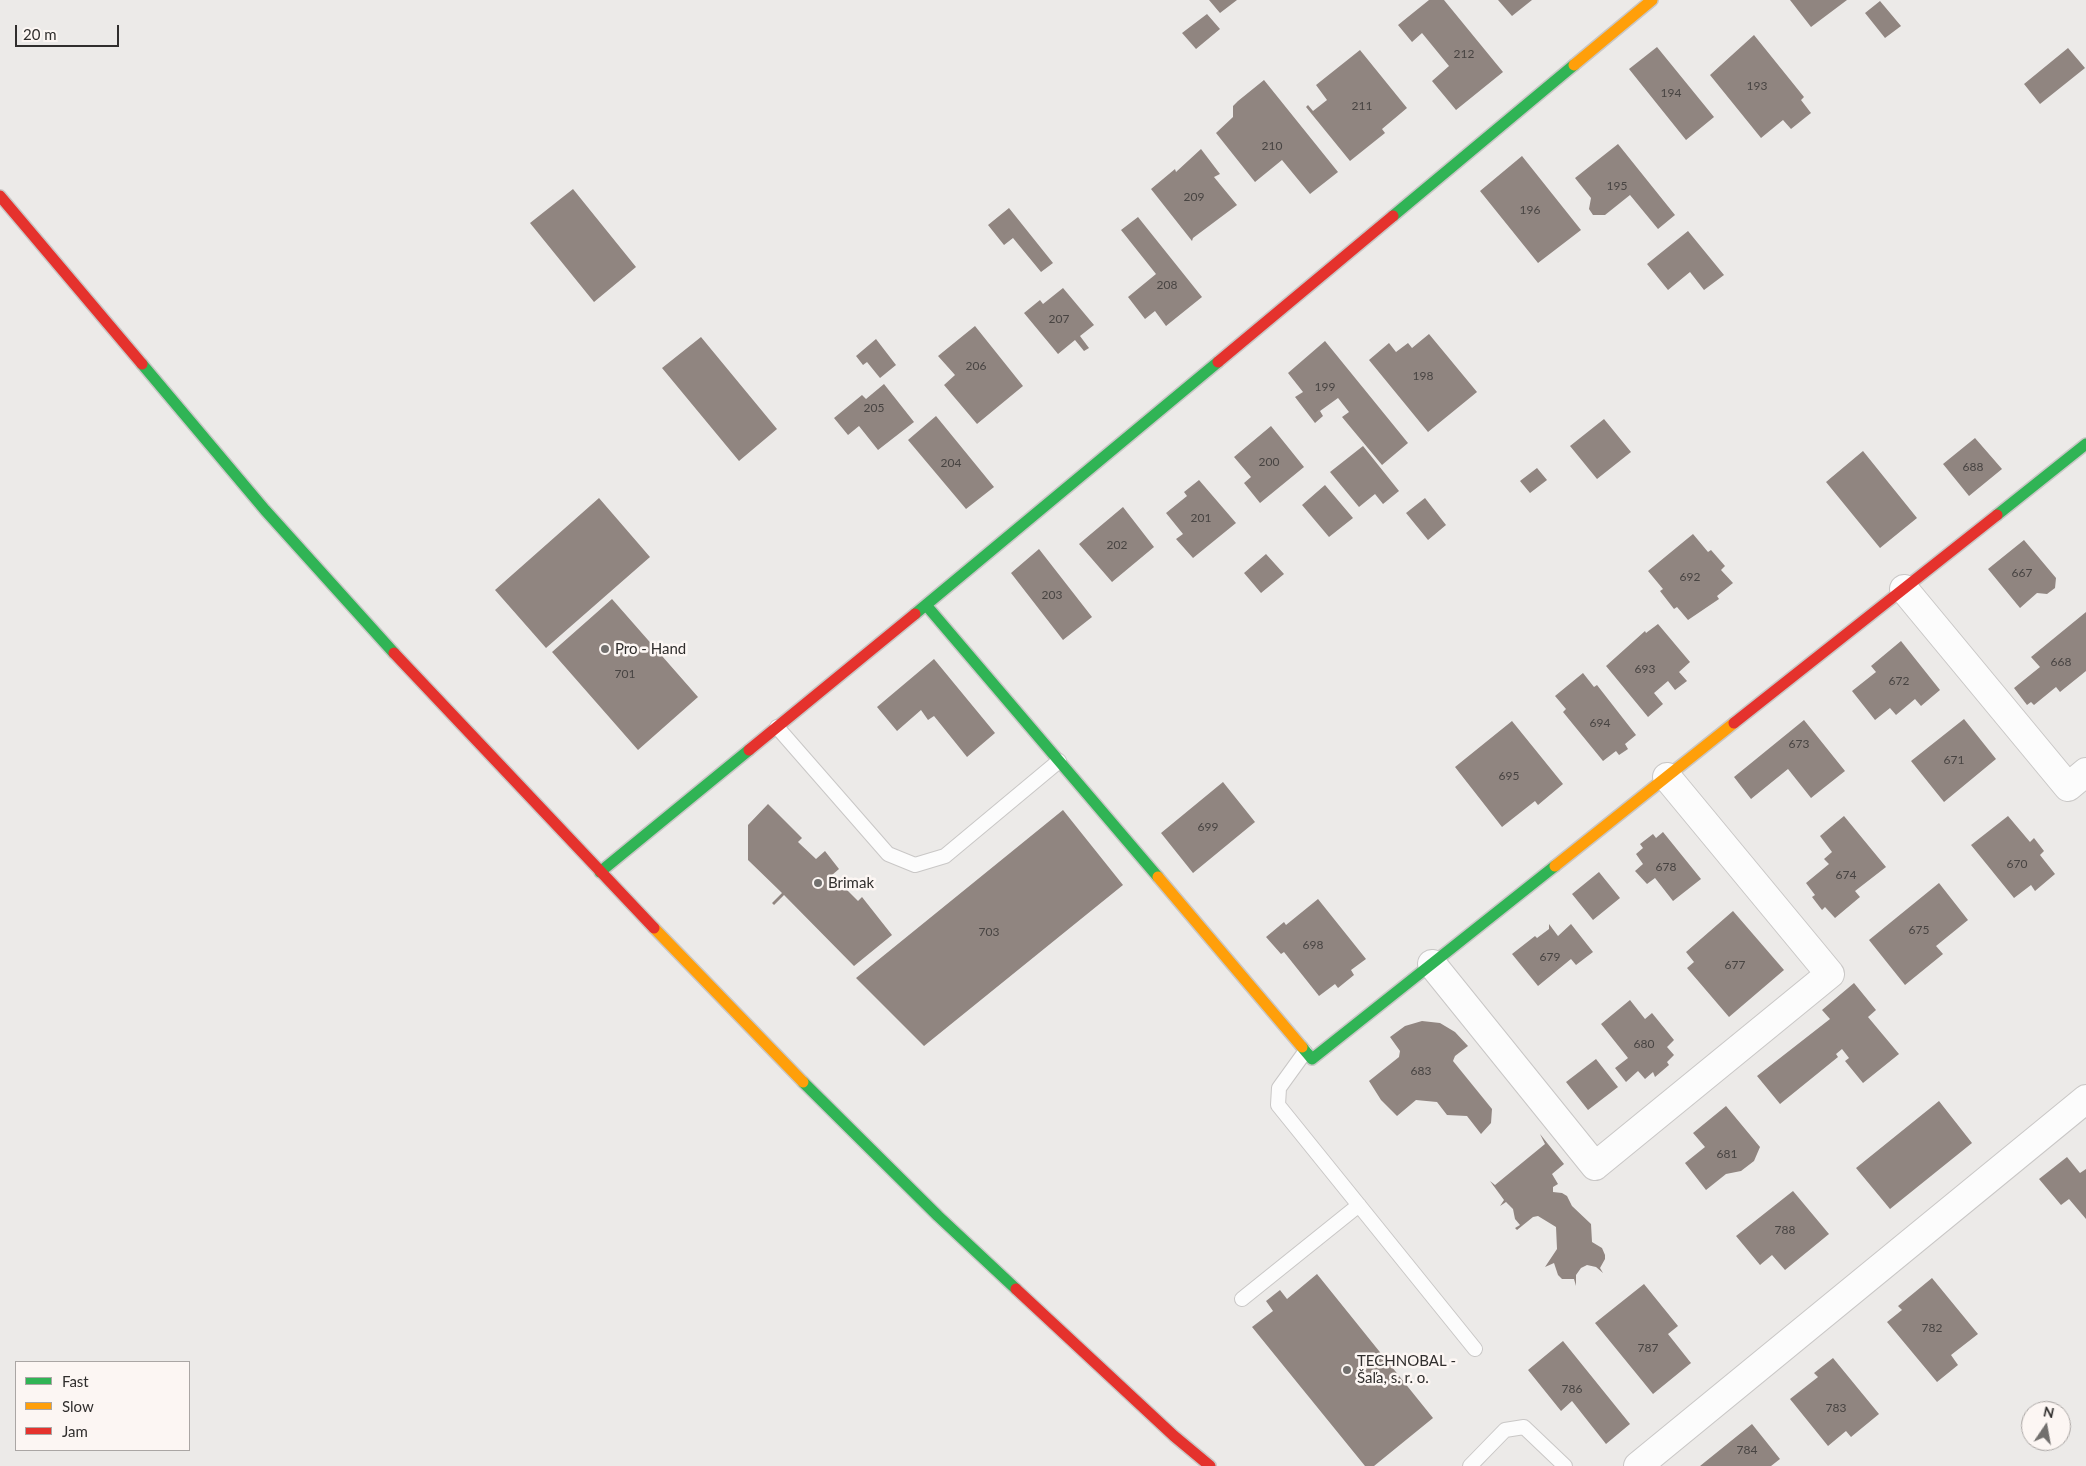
<!DOCTYPE html>
<meta charset="utf-8">
<style>
body{margin:0}
#map{position:relative;width:2086px;height:1466px;overflow:hidden;background:#eceae8;font-family:Lato,sans-serif}
canvas{display:block}
.legend{position:absolute;left:15px;top:1361px;width:175px;height:90px;box-sizing:border-box;background:#fcf6f3;border:1px solid #aaa6a4;margin:0;padding:6px 9px;list-style:none;font-size:15px;color:#302e2d}
.legend li{display:flex;align-items:center;gap:10px;height:25px}
.legend b{width:25px;border:1px solid #aaa6a4}
.north{position:absolute;left:2021px;top:1401px;width:50px;height:50px;box-sizing:border-box;background:#fcf6f3;border:1px solid #aaa6a4;border-radius:50%;rotate:12deg;font-size:14px;font-weight:700;line-height:20px;text-align:center;color:#302e2d}
.north::after{content:'';display:block;margin:auto;width:18px;height:22px;background:#72706e;clip-path:polygon(50% 0,100% 100%,50% 72%,0 100%)}
.scale{position:absolute;left:15px;top:25px;width:104px;height:22px;box-sizing:border-box;border:2px solid #302e2d;border-top:0;padding-left:6px;font-size:15px;line-height:18px;white-space:nowrap;color:#302e2d;-webkit-text-stroke:4px #fcf6f3;paint-order:stroke}
</style>
<div id="map">
<canvas width="2086" height="1466"></canvas>
<ul class="legend">
<li><b style="height:6px;background:#30b455"></b>Fast</li>
<li><b style="height:6px;background:#ff9f0a"></b>Slow</li>
<li><b style="height:6px;background:#e5322d"></b>Jam</li>
</ul>
<div class="north">N</div>
<div class="scale">20 m</div>
</div>
<script>
const c = document.querySelector('canvas').getContext('2d');
c.lineJoin = 'round';
function paint(path, color) { c.fillStyle = color; c.fill(path, 'evenodd'); }
function trace(path, color, width, dash) { c.strokeStyle = color; c.lineWidth = width; c.lineCap = dash ? 'butt' : 'round'; c.setLineDash(dash || []); c.stroke(path); }
function drawText(font, color, halo, rows, align = 'center') {
  c.font = font + ' Lato,sans-serif'; c.lineWidth = 5; c.setLineDash([]); c.textBaseline = 'middle'; c.strokeStyle = halo; c.fillStyle = color; for (const [text, x, y, turn = 0] of rows) {
    c.save(); c.translate(x, y); c.rotate((+turn || 0) * Math.PI / 180); c.textAlign = isNaN(turn) ? turn : align; if (halo) c.strokeText(text, 0, 0); c.fillText(text, 0, 0); c.restore();
  }
}
paint(new Path2D(`
 M1209,0H1237L1220,13Z
 M1429,0H1444L1503,72L1456,110L1432,81L1449,66L1422,33L1412,42L1398,25Z
 M1498,0H1532L1512,16Z
 M1790,0H1847L1811,27Z
 M1880,1L1901,26L1885,38L1865,13Z
 M1207,14L1220,29L1196,49L1182,33Z
 M1754,35L1804,97L1801,100L1811,113L1791,129L1783,120L1761,138L1710,75Z
 M1657,47L1714,117L1686,140L1629,69Z
 M2068,48L2085,68L2040,104L2024,84Z
 M1360,50L1407,108L1382,129L1385,133L1350,161L1306,107L1308,105L1313,111L1327,100L1316,85Z
 M1264,80L1338,172L1310,194L1282,160L1255,182L1216,133L1233,117V106L1238,101Z
 M1618,144L1675,215L1658,229L1630,195L1605,215H1593L1589,209L1591,198L1575,178Z
 M1201,149L1220,174L1214,177L1237,205L1193,238L1192,241L1151,189L1175,169L1176,172Z
 M1522,156L1581,230L1538,263L1480,191Z
 M573,189L636,267L594,302L530,223Z
 M1009,208L1053,263L1041,272L1013,238L1004,245L988,225Z
 M1138,217L1202,297L1166,326L1155,311L1145,319L1128,297L1156,274L1121,230Z
 M1688,231L1724,275L1704,290L1690,272L1668,290L1647,264Z
 M1063,288L1094,325L1080,336L1089,348L1084,351L1075,340L1058,354L1024,313L1040,300L1043,304Z
 M975,326L1023,386L977,424L944,385L955,375L938,356Z
 M1429,334L1477,392L1428,432L1369,360L1389,343L1396,352L1408,343L1412,348Z
 M701,337L777,429L739,461L662,368Z
 M876,339L896,365L880,378L867,362L863,365L856,356Z
 M1325,341L1408,443L1382,465L1342,417L1349,412L1338,398L1320,411L1323,416L1315,423L1295,397L1303,392L1288,373Z
 M884,384L914,422L878,450L859,426L848,435L834,418L862,395L866,399Z
 M936,416L994,487L966,509L908,440Z
 M1604,419L1631,452L1597,479L1570,446Z
 M1271,426L1304,467L1260,503L1244,483L1251,477L1234,457Z
 M1975,438L2002,469L1969,496L1943,464Z
 M1363,446L1399,491L1383,504L1375,494L1359,507L1330,472Z
 M1863,451L1917,518L1880,548L1826,482Z
 M1537,468L1547,480L1530,493L1520,481Z
 M1199,480L1236,523L1193,558L1176,539L1183,534L1166,513L1187,496L1184,492Z
 M1325,485L1353,518L1329,537L1302,505Z
 M599,498L650,557L546,648L495,590Z
 M1425,498L1446,525L1428,540L1406,513Z
 M1123,507L1154,547L1112,582L1079,544Z
 M1693,534L1708,552L1711,550L1725,566L1721,570L1733,583L1717,596L1719,599L1688,620L1677,607L1674,609L1660,591L1663,589L1648,571Z
 M2024,540L2056,578L2055,588L2047,594L2037,593L2020,608L1988,569Z
 M1039,549L1092,617L1063,640L1011,573Z
 M1266,554L1284,574L1261,593L1244,573Z
 M612,599L698,697L638,750L552,652Z
 M2086,612V671L2060,692L2056,687L2034,705L2031,702L2027,705L2014,688L2040,667L2031,657Z
 M1658,624L1690,662L1679,672L1687,681L1675,690L1668,681L1654,693L1663,704L1648,717L1606,666L1645,631L1646,633Z
 M1901,641L1940,690L1921,706L1915,699L1896,715L1890,708L1875,720L1852,691L1876,672L1871,666Z
 M934,659L995,733L967,757L934,716L928,720L921,710L897,731L877,707Z
 M1583,673L1594,687L1597,685L1636,735L1625,744L1628,749L1619,755L1616,751L1603,761L1563,712L1566,709L1555,696Z
 M1964,719L1996,759L1944,802L1911,761Z
 M1804,720L1845,771L1811,798L1788,769L1751,799L1734,777Z
 M1512,721L1563,784L1538,805L1535,801L1502,827L1455,767Z
 M1223,782L1255,822L1193,873L1161,833Z
 M768,804L802,838L798,842L816,859L825,851L839,869L832,875L858,901L862,897L892,935L854,966L784,895L774,905L772,903L782,893L748,860V825Z
 M1063,810L1123,885L924,1046L856,978Z
 M1844,816L1886,867L1855,891L1860,897L1835,918L1825,907L1822,910L1812,897L1815,895L1806,883L1829,864L1824,859L1832,852L1820,836Z
 M2008,816L2030,842L2034,838L2044,851L2040,855L2055,874L2035,891L2031,885L2014,898L1971,845Z
 M1663,832L1701,879L1673,901L1655,878L1647,884L1635,871L1643,864L1636,854L1643,848L1640,844L1653,834L1656,838Z
 M1599,872L1620,898L1593,920L1572,894Z
 M1939,883L1968,920L1936,946L1943,954L1905,985L1869,940Z
 M1318,899L1366,959L1351,970L1354,975L1338,988L1335,984L1319,996L1284,952L1281,954L1266,937L1284,922L1286,925Z
 M1733,911L1784,970L1729,1017L1687,968L1694,962L1686,952Z
 M1549,924L1558,936L1571,924L1593,952L1576,965L1571,959L1538,986L1512,954L1535,936L1537,938L1549,929Z
 M1854,983L1876,1010L1868,1017L1899,1054L1863,1083L1845,1061L1849,1058L1842,1049L1836,1054L1838,1057L1780,1104L1757,1076L1830,1019L1822,1010Z
 M1630,1000L1645,1019L1652,1013L1674,1040L1667,1047L1674,1055L1667,1062L1669,1065L1655,1077L1653,1072L1645,1079L1638,1071L1626,1082L1615,1068L1628,1058L1601,1024Z
 M1422,1021L1440,1023L1455,1032L1468,1046L1455,1056L1453,1061L1492,1109L1491,1123L1481,1134L1467,1116L1447,1115L1437,1102L1416,1100L1397,1116L1381,1100L1369,1081L1399,1057L1400,1051L1390,1037L1405,1026Z
 M1596,1059L1618,1087L1588,1110L1566,1082Z
 M1939,1101L1972,1143L1890,1209L1856,1168Z
 M1726,1106L1760,1147L1754,1161L1741,1171L1726,1174L1706,1190L1685,1163L1705,1147L1693,1133Z
 M1540,1134L1564,1164L1552,1174L1558,1184L1553,1187V1192L1562,1193L1567,1196L1572,1206L1591,1224L1592,1242L1602,1248L1605,1255V1259L1600,1268L1603,1273L1596,1267L1587,1265L1581,1268L1576,1275V1286L1574,1279H1562L1558,1275L1554,1263L1545,1267L1557,1249L1556,1227L1538,1216L1533,1217L1517,1230L1515,1228L1520,1225L1515,1219L1513,1209L1506,1202L1500,1206L1504,1200L1490,1181L1495,1185L1545,1144Z
 M2067,1157L2080,1173L2086,1169V1219L2069,1199L2061,1205L2039,1179Z
 M1793,1191L1829,1234L1785,1270L1772,1255L1760,1265L1736,1236Z
 M1317,1274L1433,1418L1374,1466H1365L1252,1327L1273,1311L1266,1301L1280,1290L1287,1299Z
 M1932,1278L1978,1334L1951,1355L1958,1365L1937,1382L1887,1322L1902,1310L1898,1306Z
 M1644,1284L1678,1326L1668,1334L1691,1363L1653,1394L1595,1323Z
 M1563,1341L1630,1424L1606,1444L1572,1401L1561,1411L1528,1370Z
 M1833,1358L1879,1414L1851,1437L1846,1431L1828,1446L1790,1399L1818,1377L1814,1373Z
 M1752,1424L1780,1459L1771,1466H1700Z`), '#908580');
const lane = new Path2D(`
 M777,727L888,854L915,865L945,856L1059,761
 M1305,1052L1279,1088L1278,1105L1475,1349
 M1242,1299L1359,1205
 M1470,1466L1505,1430L1524,1427L1565,1466`);
const street = new Path2D(`
 M1904,589L2068,787L2086,772
 M1432,964L1595,1166L1830,974L1667,777
 M1638,1466L2086,1099`);
const fast = new Path2D(`
 M1393,216L1574,65
 M142,364L265,510L394,653
 M1997,515L2086,444
 M926,605L1158,877
 M915,614L1218,362
 M600,872L749,750
 M1302,1047L1312,1059L1555,866
 M803,1082L938,1216L1016,1289`);
const slow = new Path2D(`
 M1574,65L1652,0
 M1555,866L1734,723
 M1158,877L1302,1047
 M654,928L803,1082`);
const jam = new Path2D(`
 M0,196L142,364
 M1218,362L1393,216
 M394,653L654,928
 M1734,723L1997,515
 M749,750L915,614
 M1016,1289L1174,1436L1210,1466`);
trace(lane, '#c9c7c6', 16);
trace(street, '#c9c7c6', 30);
trace(fast, '#c9c7c6', 14);
trace(slow, '#c9c7c6', 14);
trace(jam, '#c9c7c6', 14);
trace(lane, '#fcfcfc', 14);
trace(street, '#fcfcfc', 28);
trace(fast, '#30b455', 11);
trace(slow, '#ff9f0a', 11);
trace(jam, '#e5322d', 11);
for (const [x, y, r, color] of [
 [605,649,5,"#72706e"],
 [818,883,5,"#72706e"],
 [1347,1370,5,"#72706e"]
]) { const dot = new Path2D(); dot.arc(x, y, r, 0, 2 * Math.PI); c.fillStyle = color; c.fill(dot); trace(dot, '#fcf6f3', 2); }
drawText('12px', '#484442', null, [
 ["212",1464,54],
 ["193",1757,86],
 ["194",1671,93],
 ["211",1362,106],
 ["210",1272,146],
 ["195",1617,186],
 ["209",1194,197],
 ["196",1530,210],
 ["208",1167,285],
 ["207",1059,319],
 ["206",976,366],
 ["198",1423,376],
 ["199",1325,387],
 ["205",874,408],
 ["200",1269,462],
 ["204",951,463],
 ["688",1973,467],
 ["201",1201,518],
 ["202",1117,545],
 ["667",2022,573],
 ["692",1690,577],
 ["203",1052,595],
 ["668",2061,662],
 ["693",1645,669],
 ["701",625,674],
 ["672",1899,681],
 ["694",1600,723],
 ["673",1799,744],
 ["671",1954,760],
 ["695",1509,776],
 ["699",1208,827],
 ["670",2017,864],
 ["678",1666,867],
 ["674",1846,875],
 ["675",1919,930],
 ["703",989,932],
 ["698",1313,945],
 ["679",1550,957],
 ["677",1735,965],
 ["680",1644,1044],
 ["683",1421,1071],
 ["681",1727,1154],
 ["788",1785,1230],
 ["782",1932,1328],
 ["787",1648,1348],
 ["786",1572,1389],
 ["783",1836,1408],
 ["784",1747,1450]
]);
drawText('15px', '#302e2d', '#fcf6f3', [
 ["Pro - Hand",615,649],
 ["Brimak",828,883],
 ["TECHNOBAL -",1357,1361],
 ["Šaľa, s. r. o.",1357,1378]
], 'left');
</script>
